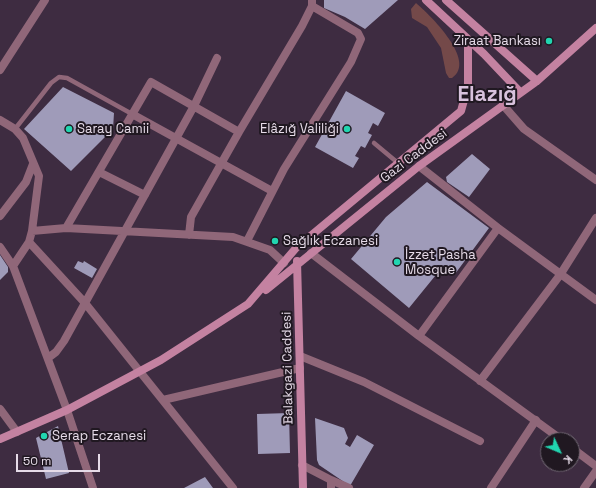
<!DOCTYPE html>
<meta charset="utf-8">
<style>
body{margin:0}
#map{position:relative;width:596px;height:488px;overflow:hidden;background:#3e2c41;font-family:"Space Grotesk",sans-serif}
canvas{display:block}
.north{position:absolute;left:540px;top:432px;width:40px;height:40px;box-sizing:border-box;background:#201821;border:1px solid #6f6671;border-radius:50%;rotate:134deg;font-size:11px;font-weight:700;line-height:16px;text-align:center;color:#e6dbe8}
.north::after{content:'';display:block;margin:auto;width:14px;height:18px;background:#21d5b0;clip-path:polygon(50% 0,100% 100%,50% 72%,0 100%)}
.scale{position:absolute;left:16px;top:454px;width:84px;height:18px;box-sizing:border-box;border:2px solid #e6dbe8;border-top:0;padding-left:5px;font-size:12px;line-height:14px;white-space:nowrap;color:#e6dbe8;-webkit-text-stroke:3px #201821;paint-order:stroke}
</style>
<div id="map">
<canvas width="596" height="488"></canvas>
<div class="north">K</div>
<div class="scale">50 m</div>
</div>
<script>
const c = document.querySelector('canvas').getContext('2d');
c.lineJoin = 'round';
function paint(path, color) { c.fillStyle = color; c.fill(path, 'evenodd'); }
function trace(path, color, width, dash) { c.strokeStyle = color; c.lineWidth = width; c.lineCap = dash ? 'butt' : 'round'; c.setLineDash(dash || []); c.stroke(path); }
function drawText(font, color, halo, rows, align = 'center') {
  c.font = font + ' "Space Grotesk",sans-serif'; c.lineWidth = 4; c.setLineDash([]); c.textBaseline = 'middle'; c.strokeStyle = halo; c.fillStyle = color; for (const [text, x, y, turn = 0] of rows) {
    c.save(); c.translate(x, y); c.rotate((+turn || 0) * Math.PI / 180); c.textAlign = isNaN(turn) ? turn : align; if (halo) c.strokeText(text, 0, 0); c.fillText(text, 0, 0); c.restore();
  }
}
paint(new Path2D(`
 M416,3C429,14 478,61 452,78H449L446,73L441,48L427,27L412,18L411,9Z`), '#744949');
paint(new Path2D(`
 M324,0H398L365,29L345,17L324,8Z
 M63,87L114,113L113,129L71,171L24,129Z
 M346,91L385,113L378,126L373,123L368,133L372,135L365,148L361,146L355,156L359,158L353,168L315,147Z
 M472,154L490,169L469,197L447,182L446,177Z
 M427,182L489,228L455,274L444,265L409,308L351,259L386,217Z
 M0,255L8,267V272L0,280Z
 M78,261L83,263L84,261L97,269L92,278L74,268Z
 M289,413L290,453L258,454L257,414Z
 M315,418L344,428L348,438L345,444L350,447L357,435L374,445L350,486L319,465L317,460Z
 M58,426L69,473L46,479L36,438Z
 M205,477L213,488H184Z`), '#9f9bb9');
trace(new Path2D(`
 M15,129L51,83L59,77L67,78L132,114
 M374,143L398,163`), '#906779', 4.5);
trace(new Path2D(`
 M0,70L45,0
 M503,105L524,129L596,180
 M132,114L272,191
 M0,120L15,129L23,138L39,176L32,231L29,242L13,266
 M419,166L498,228L596,300
 M99,172L145,195
 M0,216L26,182L33,164
 M66,228L151,82L239,132
 M32,231L66,228L233,237L270,250L284,263
 M189,235L191,217L239,132L302,26L312,6V0
 M247,241L284,169L351,62L361,39L358,33L312,6
 M29,242L85,303L233,488
 M0,247L13,266L67,410L93,488
 M311,253L419,336L562,440
 M419,336L498,228
 M300,356L364,382L480,441
 M48,358L56,352L64,341L194,106L217,58
 M480,381L560,275L596,218
 M163,400L300,368
 M0,409L17,432
 M572,448L596,466
 M302,465L331,480V488
 M331,480L349,488
 M491,488L536,420
 M584,488L596,471`), '#906779', 8);
trace(new Path2D(`
 M426,0L484,54L520,92
 M446,0L537,81
 M297,261L303,488
 M266,290L419,166L537,81L596,28
 M0,439L67,410L161,360L248,304L296,248L461,111L468,86V40`), '#c482a1', 8);
for (const [x, y, r, color] of [
 [549,41,4,"#21d5b0"],
 [69,129,4,"#21d5b0"],
 [347,129,4,"#21d5b0"],
 [275,241,4,"#21d5b0"],
 [397,262,4,"#21d5b0"],
 [44,436,4,"#21d5b0"]
]) { const dot = new Path2D(); dot.arc(x, y, r, 0, 2 * Math.PI); c.fillStyle = color; c.fill(dot); trace(dot, '#201821', 1.5); }
drawText('13px', '#e6dbe8', '#201821', [
 ["Ziraat Bankası",541,41,"right"],
 ["Saray Camii",77,129],
 ["Elâzığ Valiliği",339,129,"right"],
 ["Sağlık Eczanesi",283,241],
 ["İzzet Pasha",405,255],
 ["Mosque",405,270],
 ["Serap Eczanesi",52,436]
], 'left');
drawText('13px', '#e6dbe8', '#201821', [
 ["Gazi Caddesi",414,156,-37],
 ["Balakgazi Caddesi",288,368,-91]
]);
drawText('bold 21px', '#d8c2dd', '#201821', [
 ["Elazığ",487,95]
]);
</script>
